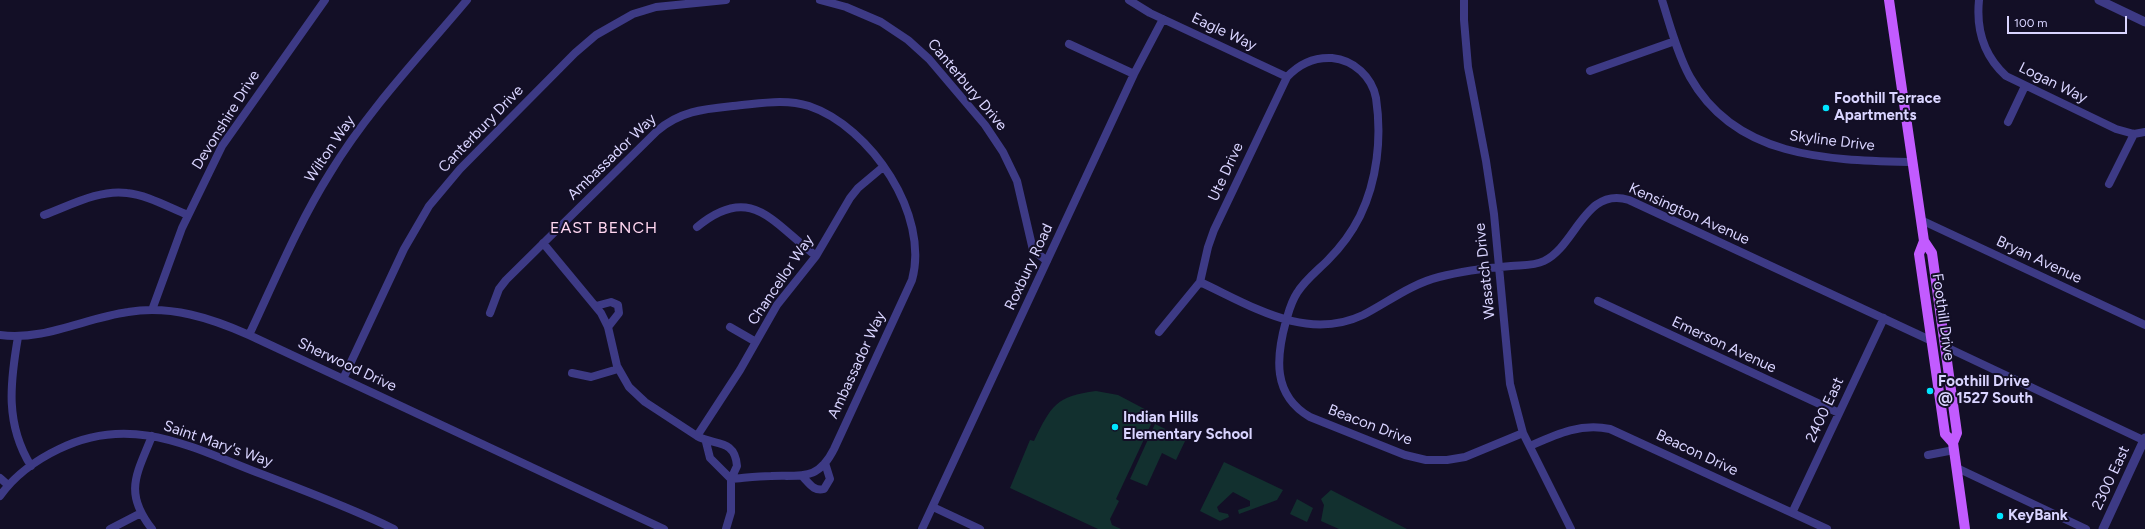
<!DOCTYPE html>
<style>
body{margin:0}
#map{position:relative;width:2145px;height:529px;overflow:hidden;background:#130f26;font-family:Figtree,sans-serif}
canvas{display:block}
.scale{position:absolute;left:2007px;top:16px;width:120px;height:18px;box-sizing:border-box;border:2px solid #d9d4ff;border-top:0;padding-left:5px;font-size:12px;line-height:14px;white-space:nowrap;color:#d9d4ff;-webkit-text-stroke:3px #130f26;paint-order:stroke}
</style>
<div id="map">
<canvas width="2145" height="529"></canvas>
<div class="scale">100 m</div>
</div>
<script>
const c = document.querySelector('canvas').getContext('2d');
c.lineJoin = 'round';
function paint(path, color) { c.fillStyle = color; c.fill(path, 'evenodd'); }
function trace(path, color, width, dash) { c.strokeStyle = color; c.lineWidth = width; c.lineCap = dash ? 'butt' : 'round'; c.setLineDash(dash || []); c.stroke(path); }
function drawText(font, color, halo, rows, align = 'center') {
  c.font = font + ' Figtree,sans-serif'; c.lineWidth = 4; c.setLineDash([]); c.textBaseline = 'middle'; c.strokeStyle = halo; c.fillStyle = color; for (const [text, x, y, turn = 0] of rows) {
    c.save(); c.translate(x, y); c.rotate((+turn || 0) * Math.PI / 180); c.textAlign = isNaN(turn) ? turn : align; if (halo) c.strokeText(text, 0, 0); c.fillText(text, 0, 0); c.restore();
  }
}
paint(new Path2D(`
 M1096,391L1118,395L1154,414V418L1116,499L1119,501L1110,519L1112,525L1121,529H1098L1010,488L1030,440L1034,441C1051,406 1056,396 1096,391Z
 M1155,424L1186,439L1176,460L1162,453L1147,486L1130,479Z
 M1224,462L1283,490L1277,500L1239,514L1238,510L1250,506V501L1233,492L1217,507L1219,512L1228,514L1229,517L1220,521L1200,511Z
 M1331,490L1407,529H1339L1321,521L1324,505L1321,499Z
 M1297,499L1313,508L1307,522L1290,514Z`), '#12302f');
trace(new Path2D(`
 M820,0L846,7L881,22L908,40L929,59L985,125L1003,152L1017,181L1033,250L1047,261
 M1129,0L1150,13L1287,77
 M1464,0V20L1468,67L1486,161L1494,214L1510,384L1523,433L1571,529
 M1662,0C1670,25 1677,53 1690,77C1736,159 1829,160 1912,162
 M1979,0C1976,30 1984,56 2006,76L2116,129L2134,134L2145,132
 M1069,44L1134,74
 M1590,71L1675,41
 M2008,122L2025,86
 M2109,184L2134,134
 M44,215C69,206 99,189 127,193C147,195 168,207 188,215
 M1921,220L2145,325
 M697,227C751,182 773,223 816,256
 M543,243L601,313L608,327L617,366L629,387L645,402L697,436C714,446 735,438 737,466L731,479V512L726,529
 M1200,282C1252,306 1306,342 1363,315C1388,302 1411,284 1439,277C1462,271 1487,268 1511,266C1522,265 1534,266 1544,261C1576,246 1585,186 1629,200L1932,341
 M1598,301L1839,413
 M596,306L611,302L618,305L619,313L608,327
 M152,310L182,228L222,146L325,0
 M490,313L499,289L506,280L657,131C680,111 704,109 733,106C758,104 784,98 809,106C871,127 930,215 912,280L834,449C818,481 802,475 771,476C758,476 744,478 731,479
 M730,327L756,342
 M1159,332L1200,282L1208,247L1214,230L1287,77C1299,64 1314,57 1332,58C1354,60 1372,77 1376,98C1382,138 1377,181 1360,216C1352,232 1341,247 1328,260C1317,271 1305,280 1297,293C1291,302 1289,311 1286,321C1276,357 1272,395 1310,417L1405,455L1426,460H1447L1465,457L1523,433
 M0,335C44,341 85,318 128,312C171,305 211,318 249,335L664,529
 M249,335C275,280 298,224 330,173C368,110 420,56 467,0
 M18,337C10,383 5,424 31,466
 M1946,347L2145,441
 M572,373L591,377L618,369
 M343,379L404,249L429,206L460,169L575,53L596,35L633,14L656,7L726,0
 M697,436L740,370L777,305L816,256L850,198L858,188L883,167
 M706,442L710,458L731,479
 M1530,446C1557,434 1580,423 1610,429L1827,529
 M1928,455L1954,450
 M1957,468L2086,529
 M803,477C809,483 814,492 824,489L830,479L825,463
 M0,478L8,485
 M0,496C15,475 36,460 59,449C130,414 189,446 256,472C303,490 349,507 394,529
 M933,507L980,529
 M1792,513L1884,318
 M110,529L141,513
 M152,529C123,492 137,474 152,436
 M922,529L1134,74L1163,19`), '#3d3a85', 8);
trace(new Path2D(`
 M2099,0L2145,22
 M2103,529L2145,438`), '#3d3a85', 9);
trace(new Path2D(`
 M1889,0L1924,241L1932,253L1957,433L1953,443
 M1924,241L1919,254L1945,434L1953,443L1965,529`), '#c25bff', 10);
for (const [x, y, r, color] of [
 [1826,108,4,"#00e5ff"],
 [1930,391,4,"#00e5ff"],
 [1115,427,4,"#00e5ff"],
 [2000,516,4,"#00e5ff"]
]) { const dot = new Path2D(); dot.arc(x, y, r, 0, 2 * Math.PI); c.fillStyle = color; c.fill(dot); trace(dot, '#130f26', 1.5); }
drawText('15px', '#d9d4ff', '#130f26', [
 ["Eagle Way",1224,32,25],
 ["Logan Way",2053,83,26],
 ["Canterbury Drive",967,85,50],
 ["Devonshire Drive",226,120,-58],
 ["Canterbury Drive",481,129,-46],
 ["Skyline Drive",1832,141,7],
 ["Wilton Way",330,149,-56],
 ["Ambassador Way",612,157,-44],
 ["Ute Drive",1226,172,-65],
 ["Kensington Avenue",1689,214,24],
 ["Bryan Avenue",2039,260,25],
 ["Roxbury Road",1029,267,-65],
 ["Wasatch Drive",1485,271,-96],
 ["Chancellor Way",781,280,-56],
 ["Foothill Drive",1943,317,82],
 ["Emerson Avenue",1724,345,25],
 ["Sherwood Drive",347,365,25],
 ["Ambassador Way",857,365,-65],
 ["2400 East",1825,410,-65],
 ["Beacon Drive",1370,425,21],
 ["Saint Mary's Way",218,444,19],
 ["Beacon Drive",1697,453,25],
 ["2300 East",2111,478,-65]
]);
drawText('bold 15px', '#d9d4ff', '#130f26', [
 ["Foothill Terrace",1834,99],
 ["Apartments",1834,116],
 ["Foothill Drive",1938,382],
 ["@ 1527 South",1938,399],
 ["Indian Hills",1123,418],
 ["Elementary School",1123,435],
 ["KeyBank",2008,516]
], 'left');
c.letterSpacing = '1px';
drawText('16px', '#ffd6f0', '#130f26', [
 ["EAST BENCH",604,228]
]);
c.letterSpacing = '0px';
</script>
